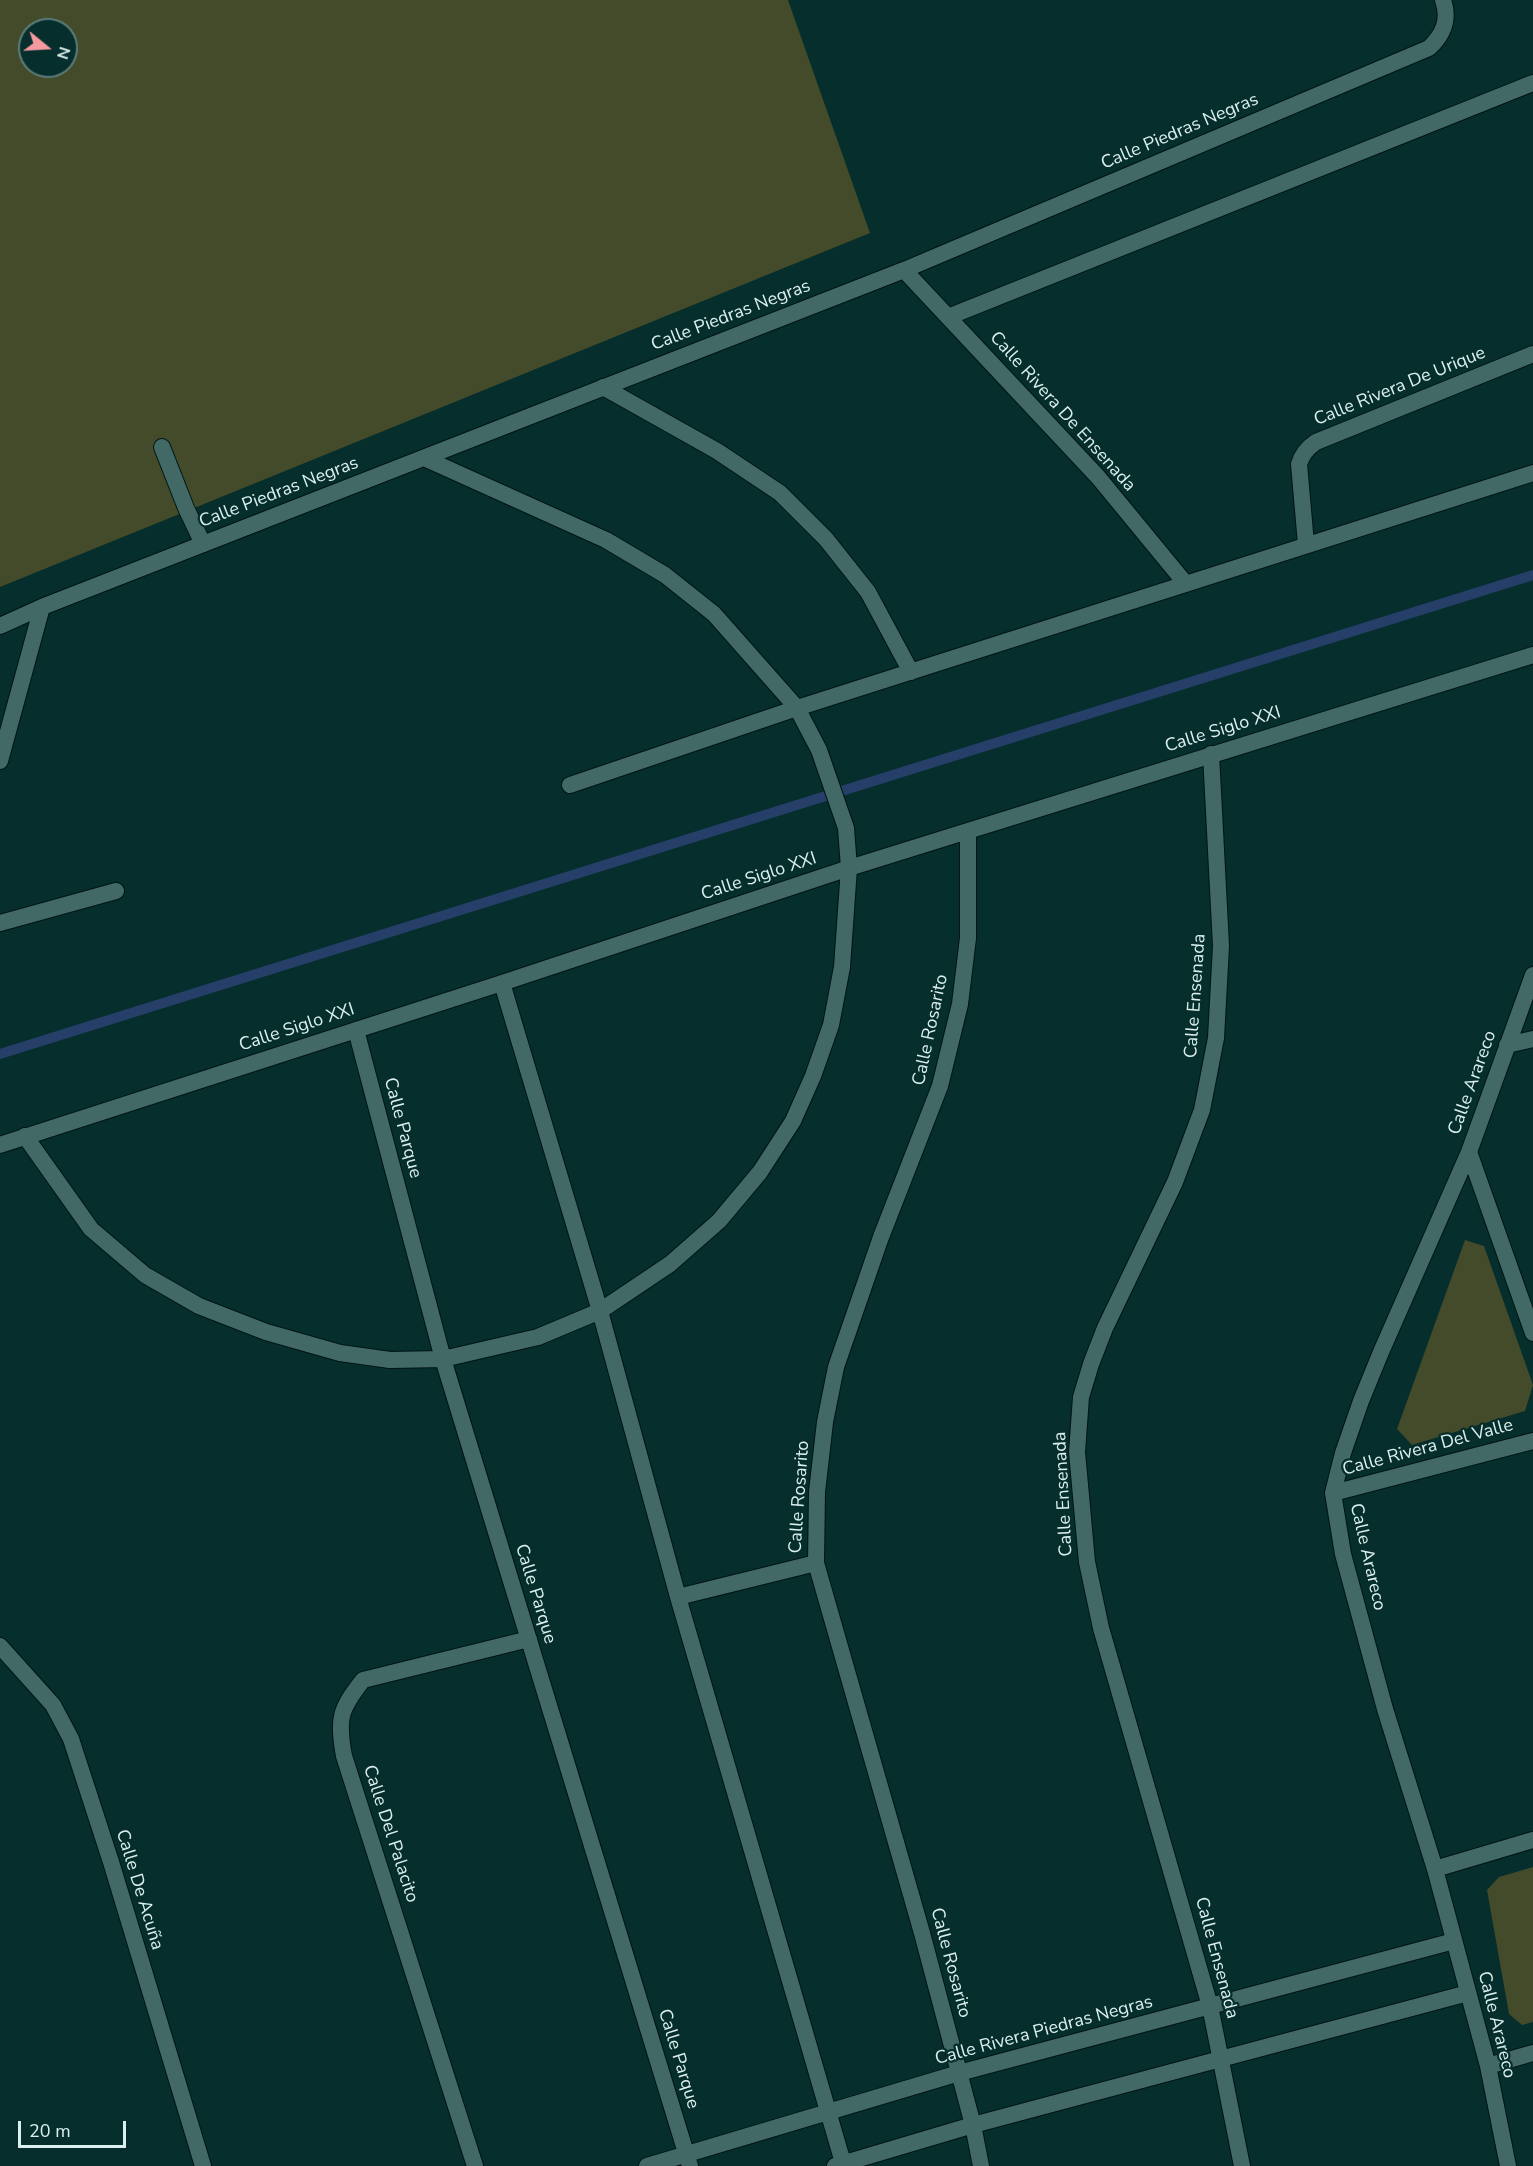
<!DOCTYPE html>
<meta charset="utf-8">
<style>
body{margin:0}
#map{position:relative;width:1533px;height:2166px;overflow:hidden;background:#052e2c;font-family:"Nunito Sans",sans-serif}
canvas{display:block}
.north{position:absolute;left:18px;top:18px;width:60px;height:60px;box-sizing:border-box;background:#052e2c;border:2px solid #5b7c7a;border-radius:50%;rotate:108deg;font-size:16px;font-weight:700;line-height:24px;text-align:center;color:#dbf0ee}
.north::after{content:'';display:block;margin:auto;width:21px;height:27px;background:#f49aa0;clip-path:polygon(50% 0,100% 100%,50% 72%,0 100%)}
.scale{position:absolute;left:18px;top:2121px;width:108px;height:27px;box-sizing:border-box;border:3px solid #dbf0ee;border-top:0;padding-left:8px;font-size:18px;line-height:21px;white-space:nowrap;color:#dbf0ee;-webkit-text-stroke:4px #052e2c;paint-order:stroke}
</style>
<div id="map">
<canvas width="1533" height="2166"></canvas>
<div class="north">N</div>
<div class="scale">20 m</div>
</div>
<script>
const c = document.querySelector('canvas').getContext('2d');
c.lineJoin = 'round';
function paint(path, color) { c.fillStyle = color; c.fill(path, 'evenodd'); }
function trace(path, color, width, dash) { c.strokeStyle = color; c.lineWidth = width; c.lineCap = dash ? 'butt' : 'round'; c.setLineDash(dash || []); c.stroke(path); }
function drawText(font, color, halo, rows, align = 'center') {
  c.font = font + ' "Nunito Sans",sans-serif'; c.lineWidth = 4.5; c.setLineDash([]); c.textBaseline = 'middle'; c.strokeStyle = halo; c.fillStyle = color; for (const [text, x, y, turn = 0] of rows) {
    c.save(); c.translate(x, y); c.rotate((+turn || 0) * Math.PI / 180); c.textAlign = isNaN(turn) ? turn : align; if (halo) c.strokeText(text, 0, 0); c.fillText(text, 0, 0); c.restore();
  }
}
paint(new Path2D(`
 M0,0H788L870,233L0,587ZM30,30H66V66H30Z
 M1465,1240L1484,1246L1533,1385L1525,1411L1412,1445L1397,1429Z
 M1533,1867V2022L1522,2025L1509,2014L1487,1890L1499,1877Z`), '#434b2a');
trace(new Path2D(`
 M0,1054L1533,575`), '#253f68', 10);
const service = new Path2D(`
 M162,447L186,508L203,544
 M570,785L797,708`);
const minor = new Path2D(`
 M904,270L1098,477L1186,584
 M948,317L1533,83
 M603,387L717,451L780,493L826,539L868,592L911,672
 M1306,544L1299,464C1302,454 1307,448 1316,442L1533,354
 M0,626L42,607L904,270L1429,48C1443,35 1450,20 1443,0
 M797,708L1533,473
 M1211,754L1221,946L1216,1038L1202,1110L1175,1182L1105,1328L1091,1364L1081,1397L1077,1452L1087,1562L1101,1628L1210,2006L1242,2166
 M0,761L42,607
 M968,831V938L960,1004L940,1086L881,1237L836,1367L825,1422L817,1492L816,1563L922,1933L973,2125L981,2166
 M0,923L116,891
 M502,983L600,1311L678,1597L844,2166
 M356,1030L443,1359L690,2166
 M1507,1045L1533,1039
 M25,1136L91,1229L145,1275L199,1306L266,1332L340,1353L390,1360L443,1359L538,1337L600,1311L670,1264L719,1221L760,1172L793,1121L813,1076L831,1025L842,967L849,868L846,828L819,750L797,708L714,614L665,575L606,540L424,458
 M0,1145L502,983L849,868L1533,655
 M1469,1152L1533,1333
 M1333,1493L1533,1441
 M678,1597L816,1563
 M0,1646L53,1705L71,1739L111,1862L203,2166
 M1435,1869L1533,1840
 M1488,2066L1533,2053
 M475,2166L344,1756C337,1719 340,1709 363,1680L529,1639
 M647,2166L959,2073L1454,1941
 M835,2166L973,2125L1468,1993
 M1508,2166L1488,2066L1435,1869L1385,1709L1343,1554L1333,1493L1343,1453L1361,1401L1381,1352L1469,1152L1533,975`);
trace(service, '#001514', 18);
trace(minor, '#001514', 18);
trace(service, '#426966', 16);
trace(minor, '#426966', 16);
drawText('18px', '#dbf0ee', '#052e2c', [
 ["Calle Piedras Negras",1180,132,-23],
 ["Calle Piedras Negras",731,316,-21],
 ["Calle Rivera De Urique",1400,387,-22],
 ["Calle Rivera De Ensenada",1062,412,48],
 ["Calle Piedras Negras",279,493,-21],
 ["Calle Siglo XXI",1223,730,-17],
 ["Calle Siglo XXI",759,877,-18],
 ["Calle Ensenada",1196,996,-86],
 ["Calle Siglo XXI",297,1028,-18],
 ["Calle Rosarito",931,1030,-78],
 ["Calle Arareco",1473,1083,-70],
 ["Calle Parque",402,1128,75],
 ["Calle Rivera Del Valle",1428,1448,-15],
 ["Calle Ensenada",1064,1494,-93],
 ["Calle Rosarito",800,1497,-86],
 ["Calle Arareco",1367,1557,77],
 ["Calle Parque",535,1594,73],
 ["Calle Del Palacito",390,1834,72],
 ["Calle De Acuña",139,1890,73],
 ["Calle Ensenada",1216,1958,75],
 ["Calle Rosarito",950,1963,75],
 ["Calle Arareco",1496,2025,76],
 ["Calle Rivera Piedras Negras",1044,2031,-15],
 ["Calle Parque",678,2059,73]
]);
</script>
